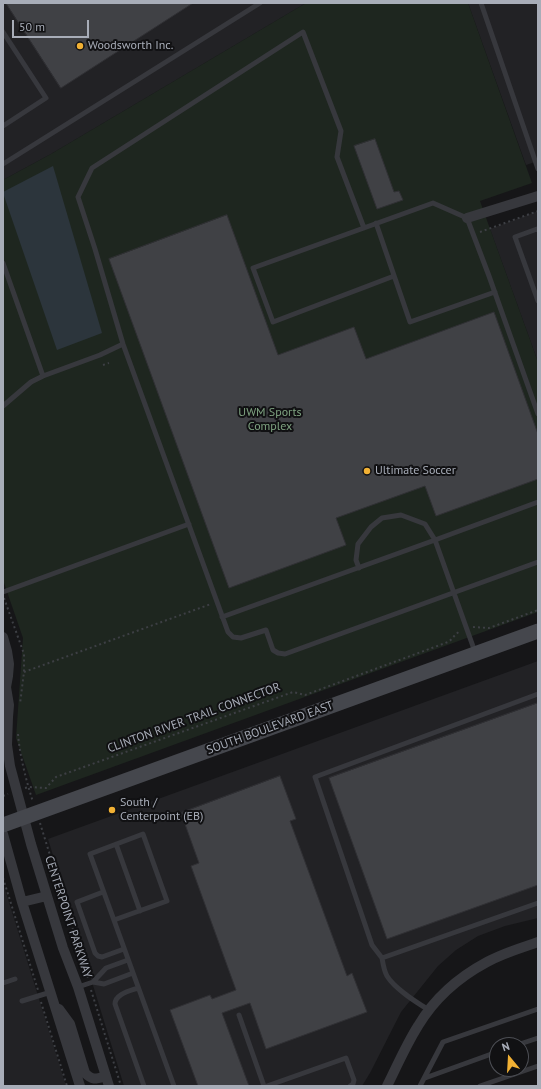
<!DOCTYPE html>
<style>
body{margin:0}
#map{position:relative;width:541px;height:1089px;overflow:hidden;background:#161618;font-family:"PT Sans",sans-serif}
canvas{display:block}
.frame{position:absolute;inset:0;border:4px solid #a8adb8;pointer-events:none}
.north{position:absolute;left:489px;top:1037px;width:40px;height:40px;box-sizing:border-box;background:#111113;border:1px solid #4d4f55;border-radius:50%;rotate:342deg;font-size:11px;font-weight:700;line-height:16px;text-align:center;color:#a8adb8}
.north::after{content:'';display:block;margin:auto;width:14px;height:18px;background:#f2b134;clip-path:polygon(50% 0,100% 100%,50% 72%,0 100%)}
.scale{position:absolute;left:12px;top:20px;width:77px;height:18px;box-sizing:border-box;border:2px solid #a8adb8;border-top:0;padding-left:5px;font-size:12px;line-height:14px;white-space:nowrap;color:#a8adb8;-webkit-text-stroke:3px #111113;paint-order:stroke}
</style>
<div id="map">
<canvas width="541" height="1089"></canvas>
<div class="frame"></div>
<div class="north">N</div>
<div class="scale">50 m</div>
</div>
<script>
const c = document.querySelector('canvas').getContext('2d');
c.lineJoin = 'round';
function paint(path, color) { c.fillStyle = color; c.fill(path, 'evenodd'); }
function trace(path, color, width, dash) { c.strokeStyle = color; c.lineWidth = width; c.lineCap = dash ? 'butt' : 'round'; c.setLineDash(dash || []); c.stroke(path); }
function drawText(font, color, halo, rows, align = 'center') {
  c.font = font + ' "PT Sans",sans-serif'; c.lineWidth = 4; c.setLineDash([]); c.textBaseline = 'middle'; c.strokeStyle = halo; c.fillStyle = color; for (const [text, x, y, turn = 0] of rows) {
    c.save(); c.translate(x, y); c.rotate((+turn || 0) * Math.PI / 180); c.textAlign = isNaN(turn) ? turn : align; if (halo) c.strokeText(text, 0, 0); c.fillText(text, 0, 0); c.restore();
  }
}
paint(new Path2D(`
 M3,3H306L51,154L3,180Z
 M468,3H538V161L526,165Z
 M538,211V362L490,229Z
 M538,661V918L505,926L478,936L456,950L438,966L401,1012L370,1073L362,1086H124L48,839Z
 M3,883L66,1086H3Z`), '#222225');
paint(new Path2D(`
 M306,3H468L532,183L480,201L538,362V612L36,795L16,738L23,638L3,580V180L51,154Z`), '#1e261f');
paint(new Path2D(`
 M53,166L102,333L57,350L3,193V192Z`), '#2c353c');
const building = new Path2D(`
 M6,3H193L61,88Z
 M375,139L394,192L399,191L403,200L377,209L354,146Z
 M227,215L278,355L354,327L366,359L494,312L538,434V479L436,516L425,486L336,518L346,545L229,588L109,259Z
 M538,703V885L387,939L329,778Z
 M280,776L296,819L290,821L347,976L352,973L367,1012L266,1049L250,1003L222,1013L249,1086H198L170,1010L210,995L212,999L236,990L191,866L199,863L181,813Z`);
paint(building, '#404145');
trace(building, '#303034', 1);
trace(new Path2D(`
 M480,232L538,211
 M103,365L109,363
 M4,598L24,654V672L20,704
 M473,627L489,628L538,610
 M24,672L211,604
 M18,734C20,757 26,780 33,802
 M25,788L29,787L46,788L56,777L293,692L305,695L448,642C453,639 455,633 461,631
 M3,796L8,794
 M40,823L88,978
 M3,878L38,990
 M91,990L121,1086
 M41,1002L67,1086`), '#3d3f44', 2, [2, 3]);
trace(new Path2D(`
 M481,3L538,169
 M3,32L46,98L3,126
 M3,164L260,3
 M376,223L410,322L495,292
 M364,228L337,157L341,131L303,32L92,168L78,197L95,249L123,344L228,632L233,637L241,638L266,630L273,650L278,653L285,654L538,562
 M538,230L537,229L515,237L538,301
 M3,263L43,376
 M394,276L273,322L253,268L433,203L467,218L489,276L538,414
 M3,406L31,382L43,376L100,355L123,344
 M359,568L356,560L358,544L371,527L382,518L401,515L425,524L435,540L538,502
 M3,592L189,524
 M222,617L435,540L475,652
 M116,844L140,911
 M103,892L77,902L95,953L98,956L102,957L124,949
 M114,920L167,901L143,834L90,854L174,1086
 M382,958L372,945L315,777L538,694
 M93,982L106,968L128,960
 M3,983L15,979
 M78,987L93,982L104,984L133,973
 M138,988C130,991 115,994 115,1004L144,1086
 M22,1001L51,992
 M429,1010C416,1002 395,989 387,976C384,971 383,964 382,958L538,903
 M239,1015L264,1086
 M517,1045L538,1038
 M425,1078L497,1052
 M267,1086L346,1058L354,1080L353,1084L350,1086
 M420,1086L443,1042L538,1009
 M480,1086L538,1066`), '#37383d', 5);
trace(new Path2D(`
 M467,218L538,196
 M3,637L7,651L9,664L8,676L6,687L9,705L8,717L7,745L10,766L31,844L63,948L78,987L109,1086
 M3,834L22,902L80,1086
 M22,902L47,896
 M59,1009L70,1024L85,1073C93,1081 96,1079 106,1076
 M387,1086C397,1066 406,1045 418,1026C434,999 459,977 487,962C503,953 521,948 538,942`), '#37383d', 10);
trace(new Path2D(`
 M3,825L538,631`), '#45474d', 15);
for (const [x, y, r, color] of [
 [80,46,4,"#f2b134"],
 [367,471,4,"#f2b134"],
 [112,810,4,"#f2b134"]
]) { const dot = new Path2D(); dot.arc(x, y, r, 0, 2 * Math.PI); c.fillStyle = color; c.fill(dot); trace(dot, '#111113', 1.5); }
drawText('12px', '#a8adb8', '#111113', [
 ["Woodsworth Inc.",88,46],
 ["Ultimate Soccer",375,471],
 ["South /",120,803],
 ["Centerpoint (EB)",120,817]
], 'left');
drawText('12px', '#7fa381', '#111113', [
 ["UWM Sports",270,413],
 ["Complex",270,427]
]);
drawText('12px', '#a8adb8', '#111113', [
 ["CLINTON RIVER TRAIL CONNECTOR",194,718,-20],
 ["SOUTH BOULEVARD EAST",270,728,-20],
 ["CENTERPOINT PARKWAY",68,917,72]
]);
</script>
